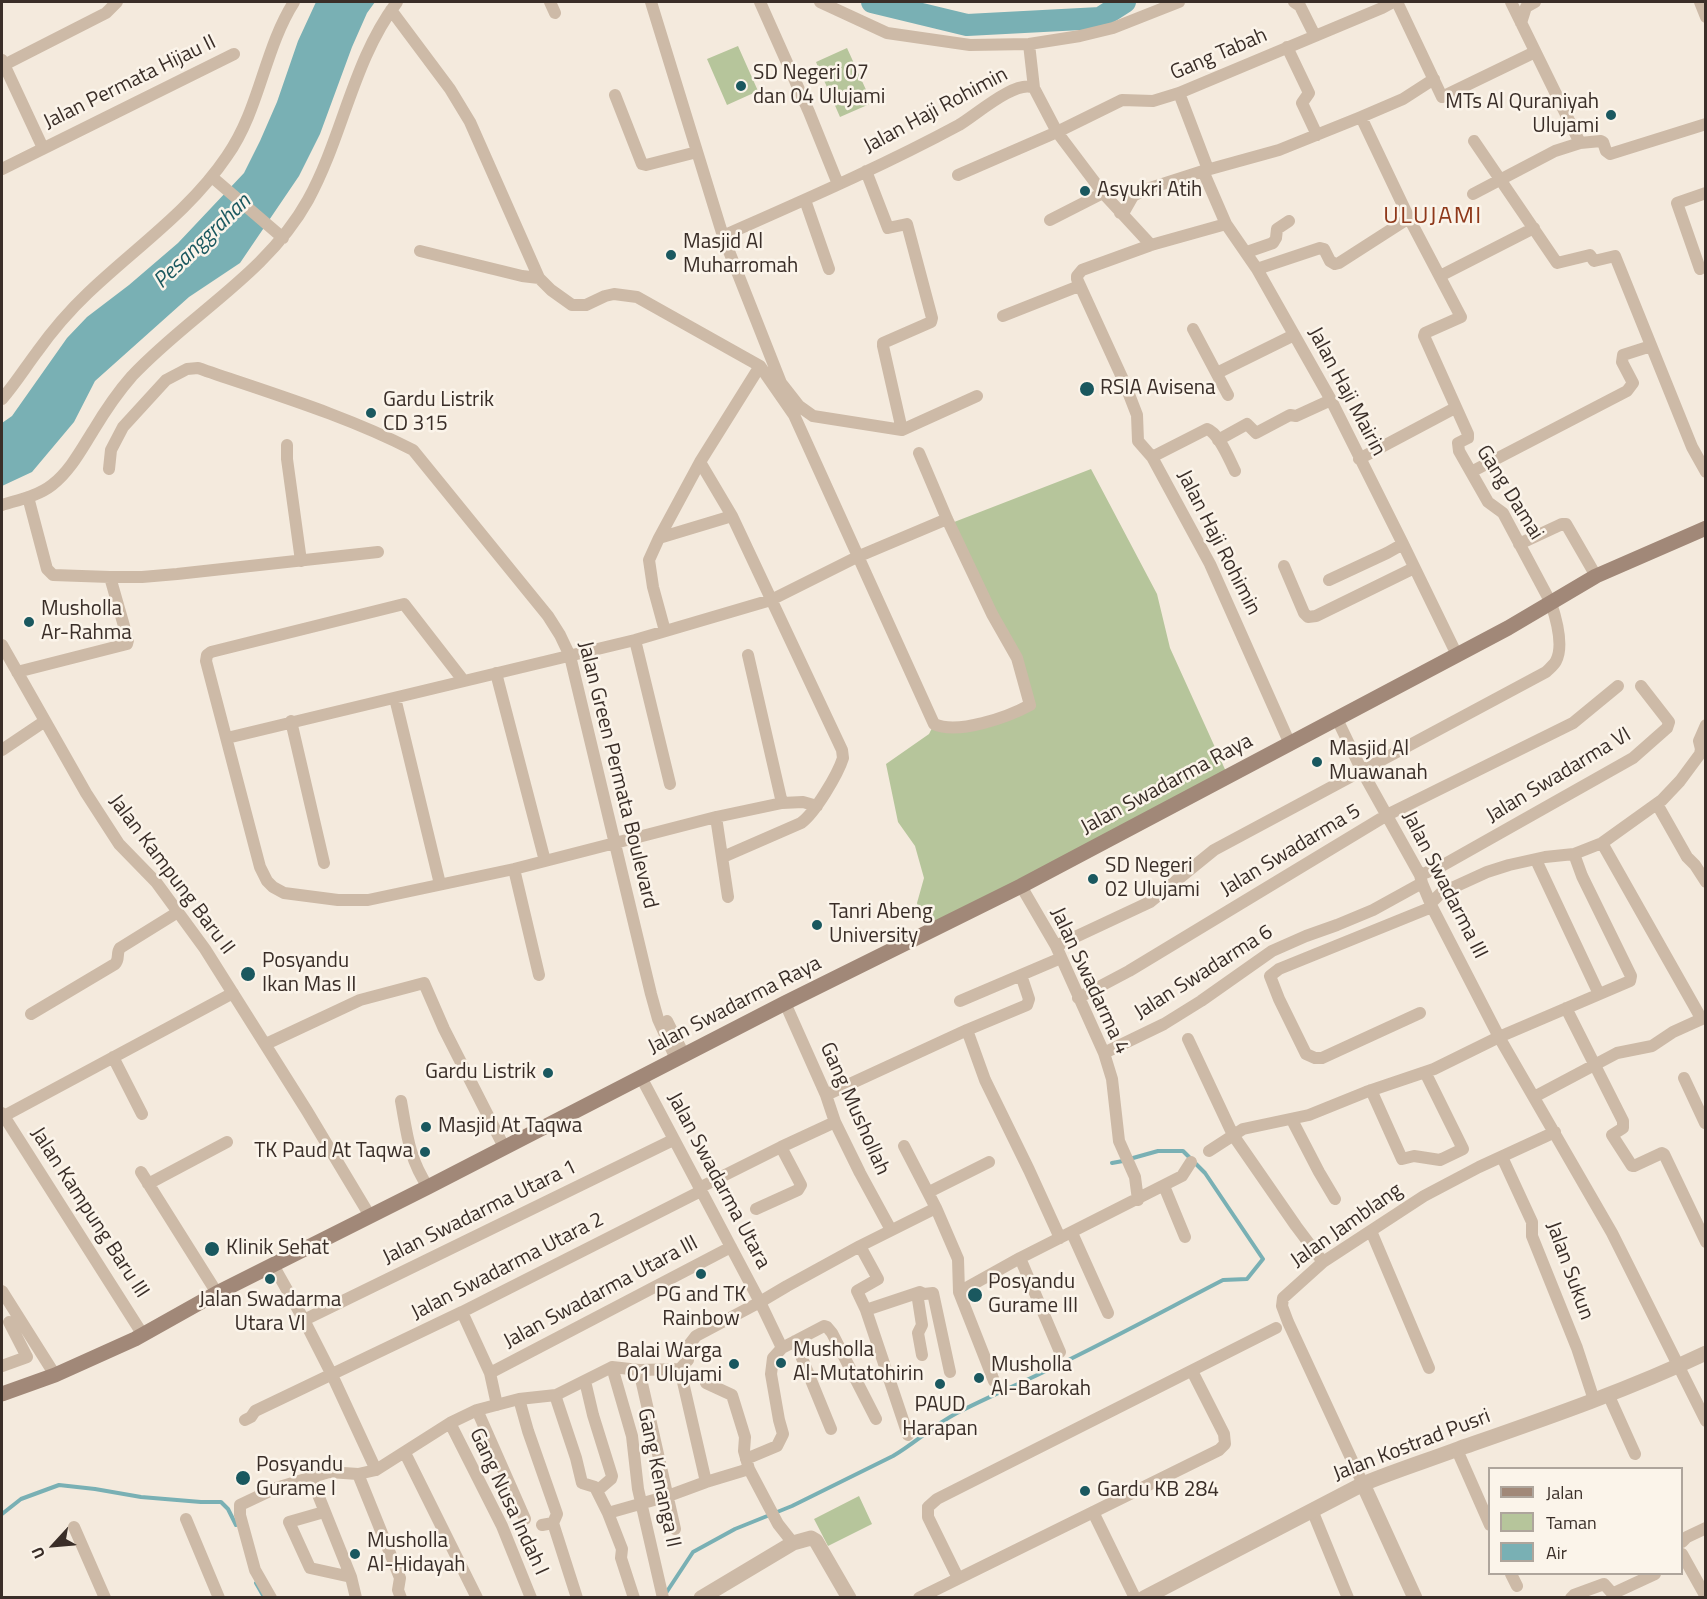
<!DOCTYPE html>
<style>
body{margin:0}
#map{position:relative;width:1707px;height:1599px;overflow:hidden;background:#f4eadd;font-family:"Titillium Web",sans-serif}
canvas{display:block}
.frame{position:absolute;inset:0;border:3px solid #3a2e28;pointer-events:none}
.legend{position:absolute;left:1488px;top:1467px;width:195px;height:108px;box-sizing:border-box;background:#fbf4ea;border:2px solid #aea59c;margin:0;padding:8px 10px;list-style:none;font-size:18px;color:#3a2e28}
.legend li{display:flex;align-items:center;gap:12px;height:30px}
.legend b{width:30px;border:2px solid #aea59c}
.north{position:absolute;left:24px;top:1515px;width:60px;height:60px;-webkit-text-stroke:4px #fbf4ea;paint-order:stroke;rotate:244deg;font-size:16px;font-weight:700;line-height:24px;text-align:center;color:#3a2e28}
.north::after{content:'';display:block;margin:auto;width:21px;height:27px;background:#3a2e28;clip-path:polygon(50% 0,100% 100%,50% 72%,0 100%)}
</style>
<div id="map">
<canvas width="1707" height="1599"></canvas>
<div class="frame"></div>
<ul class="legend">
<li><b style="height:8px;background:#a18878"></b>Jalan</li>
<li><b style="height:16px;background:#b6c59b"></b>Taman</li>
<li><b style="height:16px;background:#79b0b4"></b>Air</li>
</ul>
<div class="north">U</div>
</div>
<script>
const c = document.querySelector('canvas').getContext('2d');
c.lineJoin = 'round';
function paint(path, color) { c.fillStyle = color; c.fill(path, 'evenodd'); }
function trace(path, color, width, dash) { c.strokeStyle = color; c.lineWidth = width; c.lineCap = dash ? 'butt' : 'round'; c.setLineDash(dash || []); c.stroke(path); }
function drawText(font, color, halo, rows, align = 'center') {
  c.font = font + ' "Titillium Web",sans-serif'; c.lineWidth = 5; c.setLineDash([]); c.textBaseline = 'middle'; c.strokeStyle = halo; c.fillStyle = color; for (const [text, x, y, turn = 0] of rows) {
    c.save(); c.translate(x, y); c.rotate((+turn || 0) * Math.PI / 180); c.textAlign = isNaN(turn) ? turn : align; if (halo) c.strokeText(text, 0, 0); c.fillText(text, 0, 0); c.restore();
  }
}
paint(new Path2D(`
 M738,46L758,91L727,105L707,59Z
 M847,48L872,103L840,117L816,62Z
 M1091,469L1157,594L1170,648L1228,776L928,933L920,916L917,903L924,878L915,846L898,822L886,764L929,734L934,724L961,726L1031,704L1024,678L949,524Z
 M859,1496L872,1524L828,1546L814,1519Z`), '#b6c59b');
paint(new Path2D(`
 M316,2H375L367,13L352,47L320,134L299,176L240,263L189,297L95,381L74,422L32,472L2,486V423L12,416L67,338L87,317L129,285L178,243L244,173L260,141L277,102L298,41Z`), '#79b0b4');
trace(new Path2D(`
 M1112,1163L1123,1161
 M2,1514L21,1499L59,1485L95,1489L141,1497L201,1502H221L228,1509L236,1525
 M256,1583L264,1597
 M666,1593L693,1552L735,1529L792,1506L893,1456C915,1443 934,1425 957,1413C990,1396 1024,1382 1056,1366C1112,1339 1167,1309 1223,1280L1247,1279L1263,1259L1205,1173L1183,1151H1158L1133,1158`), '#79b0b4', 4);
trace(new Path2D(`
 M872,2L967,25L1100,18L1125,2`), '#79b0b4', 22);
trace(new Path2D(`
 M550,2L555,13
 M651,2L723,236L781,383L799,406L813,416L902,430L883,346V343L931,322L932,318L907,224L888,228L866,171
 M760,2L809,112L838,184
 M820,2L887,33L970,45L1029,44L1080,36L1113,28L1179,2
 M1294,2L1300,6L1315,36
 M1397,2L1442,97L1535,52
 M1511,2L1580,143
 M1700,2L1706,17
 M391,10L450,89L470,122L539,278
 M1521,23L1526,7L1535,2
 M1029,44L1034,88L1057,132L1103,193L1151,245
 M1287,47L1309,93L1302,103L1317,135
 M2,60L43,148
 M4,65L106,13L117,2
 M1179,93L1206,164
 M615,95L642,164L646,165L697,152
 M1361,117L1403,99L1434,79
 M1474,141L1557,263L1590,255L1594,261L1615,256L1692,447L1706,472
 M2,169L234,54
 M958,175L1057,132L1122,100L1153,101L1179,93L1382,8L1393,2
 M212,177L283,238
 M1473,194L1555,151L1580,143L1601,141L1603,142L1606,151L1610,154L1706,124
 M805,200L829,269
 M1120,213L1125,210L1133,196L1147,189L1203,171
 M1050,220L1103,193
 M1226,224L1151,245L1082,270L1077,276V279L1125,384L1137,415L1138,441L1152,457L1210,564L1290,744
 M723,236C802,201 883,166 959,125C976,115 1016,79 1034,88
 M420,251L522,276L539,278L551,290L572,305H586L605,296L614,294L637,297L760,366L794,415L934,724C958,735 1008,717 1030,705L1017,658L992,614L947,519L919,453
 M1247,252L1273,243L1276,238L1277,229L1289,221
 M1257,269L1320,248L1324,249L1330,261L1335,264L1339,263L1409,218
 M1700,269L1677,203L1706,193
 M1440,276L1534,228
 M1003,316L1079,286
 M1193,329L1228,395
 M1217,373L1294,335
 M2,399C15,384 25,368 37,352C52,331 69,311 88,293C135,248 190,211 227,156C260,109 264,49 294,2
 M902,430L977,396
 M1218,440L1247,424L1256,433L1290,415L1296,416L1331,400
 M287,445V459L301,561
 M1152,457L1207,429C1219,433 1229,459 1235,471
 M1359,459L1455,408
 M700,462L732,516L842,750L843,758C838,774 815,813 801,823L723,857
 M109,469L111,450L123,427L166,380L187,369L198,368C270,393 345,415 413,450L548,616L560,635L570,656L651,994L658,1019L676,1059
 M1471,472L1627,391L1633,383L1622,362L1623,355L1651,346
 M28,497L47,569L53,575L110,577
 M2,505C18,500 38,496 52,485C70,471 81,450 93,431C105,411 117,393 132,376C189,315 267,274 308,200C343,136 353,60 397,2
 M659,538L732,516
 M1519,544L1562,524H1566L1596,576
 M1284,566L1304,613L1308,617L1316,616L1414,568
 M1329,580L1387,553L1403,544
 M665,631L653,587L649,560L659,538L700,462L760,366
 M635,640L670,784
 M2,645L86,793L119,844L156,882L205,949L307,1111L370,1216
 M748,655L782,803
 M17,672L127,644L128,640L110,577H142L177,574L378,552
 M496,673L545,861
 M463,680L404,604L211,652L207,655L206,661L260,867L267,881L273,887L284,893L338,900H368L514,869L716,817L782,803L803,802L817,806
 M395,698L440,884
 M1337,719L1362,771L1420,875L1422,883L1432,907L1499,1037L1612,1233L1706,1421
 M291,721L324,863
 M227,738L635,640L771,600L857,557L947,519
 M2,750L45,721
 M1657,804L1687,857L1695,865L1706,882
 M716,817L728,897
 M1602,843L1701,1018
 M1536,860L1599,994
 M514,869L539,975
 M1420,875L1438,868L1633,758L1667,728L1669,722L1641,686
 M1021,886L1056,946L1104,1053L1112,1079L1119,1141L1135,1177L1138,1200
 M1431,903L1441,893L1487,872L1509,865L1545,857L1574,854L1602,843L1662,800L1680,781L1700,754L1701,749L1699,741L1706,725
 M1056,946L1150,902L1214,850L1546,672C1550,668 1554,665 1556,661C1564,646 1556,618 1551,603L1503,513L1488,502L1459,451L1458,443L1468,438V434L1424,336L1425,333L1461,317L1409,218L1361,117L1279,150L1203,171L1226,224L1257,269L1331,400L1403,544L1457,655
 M1078,998L1129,971L1387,815L1573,723L1618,686
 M960,1001L1061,958
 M785,1003L826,1095L835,1122L860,1173L891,1230
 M1566,1008L1623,1121V1128L1612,1135L1632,1166H1634L1662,1153L1664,1154L1706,1242
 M1420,1013L1322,1058H1315L1306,1054L1279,999L1270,976L1279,969L1432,907
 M31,1014L115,964C120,959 116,953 120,948L178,912
 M667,1021L684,1055
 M967,1030L985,1080L1029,1170L1060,1238
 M1188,1039L1233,1135L1296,1226L1323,1262
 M266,1044L360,1000L424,983L444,1029L504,1147
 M1104,1053L1164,1024L1201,1001L1272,951L1306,936L1337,925L1373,910L1422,883
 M113,1057L142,1114
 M641,1077L760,1302L782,1348
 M1684,1078L1705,1123
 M1371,1090L1402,1159L1414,1156L1440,1160L1463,1149L1425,1072
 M826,1095L967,1030L1027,1005L1029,999L1021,975
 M1534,1097L1617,1053L1652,1046L1673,1032L1706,1017
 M401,1101C407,1134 409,1159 428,1187
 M2,1113L143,1335
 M4,1116L233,993
 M1292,1120L1319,1172L1335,1199
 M904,1146L936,1208
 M1209,1151L1243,1129L1309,1115L1366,1092L1434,1069L1499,1037L1630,981L1631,976L1582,876L1574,854
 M1502,1157L1532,1222V1236L1577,1348L1594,1400
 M141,1172L217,1293
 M148,1184L227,1142
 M1164,1186L1185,1237
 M699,1188L781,1147L835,1122
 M929,1192L989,1162
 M756,1209L798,1190L801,1185L781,1147
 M1371,1231L1429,1368
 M1072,1233L1108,1313
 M860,1246L878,1279L857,1291L866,1310L908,1435
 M1020,1258L1060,1352
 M273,1265L304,1320L332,1375L376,1470
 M2,1291L55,1375
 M959,1292L994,1381
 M917,1293L922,1325L918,1333L922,1355
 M866,1310L920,1292L924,1294L933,1293L950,1372
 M462,1312L490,1373L497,1405
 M304,1320L673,1140
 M795,1341L831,1429
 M2,1366L27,1357L9,1322
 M612,1367L632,1436L638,1489L663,1598
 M680,1369L706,1482L749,1469
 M639,1370L675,1529
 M490,1373L731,1247
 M585,1381L593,1415L612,1476L611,1479L597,1491
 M706,1383L732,1395L745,1437L744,1451L749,1469L778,1524L793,1543
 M1608,1394L1635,1454
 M556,1395L557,1401L576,1458L582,1483L595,1487L608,1513L622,1549L621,1558L634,1598
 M519,1399L528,1431L557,1514L553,1523L542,1525
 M477,1410L525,1519
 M245,1420L251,1417L255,1411L462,1312L701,1191
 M450,1423L502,1526L531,1598
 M1457,1450L1490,1525
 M405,1453L477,1598
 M746,1459L777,1446L783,1434L779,1420L771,1374L773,1358L782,1348L824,1326L827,1327L832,1333L876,1419
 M358,1474L400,1578L398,1590L401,1598
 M311,1477L351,1577L356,1598
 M1363,1484L1288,1322L1282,1306L1283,1298L1323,1262L1424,1196L1479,1167L1555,1132
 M1312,1510L1348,1598
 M324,1512L289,1522L310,1568L351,1577
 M1093,1512L1135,1598
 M608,1513L668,1496L706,1482
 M186,1519L219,1598
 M553,1523L577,1598
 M74,1527L105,1598
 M1682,1542L1687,1537L1706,1528
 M1682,1554L1706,1597
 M1511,1574L1517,1586
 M958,1578L928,1517V1507L937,1499L1276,1328
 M271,1598L255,1570L240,1515V1505L276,1488L329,1472L358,1474L376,1470L450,1423L477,1410L519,1399L556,1395L612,1367L639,1370L680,1369L688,1360L689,1345L696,1336L760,1302L787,1286L860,1246L936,1208L958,1259L959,1292L1020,1258L1182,1176L1191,1162
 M919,1598L1219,1450L1225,1444L1224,1434L1192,1371
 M1571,1598L1574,1595L1604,1584L1612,1593H1614L1655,1574`), '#cdbaa7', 12);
trace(new Path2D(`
 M1363,1484L1415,1598
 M701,1598L793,1543L811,1538L816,1541L849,1598
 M1144,1598L1363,1484C1394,1471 1426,1461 1458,1449C1541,1420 1626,1391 1706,1353`), '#cdbaa7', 15);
trace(new Path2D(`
 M2,1394L55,1375L135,1339L217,1293L428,1187L785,1003L1021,886L1508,628L1596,576L1706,528`), '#a18878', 15);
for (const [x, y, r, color] of [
 [741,86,6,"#1a585f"],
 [1611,115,6,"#1a585f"],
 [1085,191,6,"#1a585f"],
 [671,255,6,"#1a585f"],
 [1087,389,8,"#1a585f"],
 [371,413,6,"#1a585f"],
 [29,622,6,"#1a585f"],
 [1317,762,6,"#1a585f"],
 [1093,879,6,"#1a585f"],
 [817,925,6,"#1a585f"],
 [248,974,8,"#1a585f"],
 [548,1073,6,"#1a585f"],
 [426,1127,6,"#1a585f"],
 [425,1152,6,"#1a585f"],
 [212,1249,8,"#1a585f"],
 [701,1274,6,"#1a585f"],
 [270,1279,6,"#1a585f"],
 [975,1295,8,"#1a585f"],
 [781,1363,6,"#1a585f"],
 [734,1364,6,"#1a585f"],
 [979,1378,6,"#1a585f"],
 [940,1384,6,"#1a585f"],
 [243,1478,8,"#1a585f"],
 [1085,1491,6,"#1a585f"],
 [355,1554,6,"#1a585f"]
]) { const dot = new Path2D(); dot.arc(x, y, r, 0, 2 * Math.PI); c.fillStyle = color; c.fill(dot); trace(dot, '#fbf4ea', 2); }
drawText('21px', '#3a2e28', '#fbf4ea', [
 ["Gang Tabah",1219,55,-23],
 ["Jalan Permata Hijau II",130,83,-26],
 ["Jalan Haji Rohimin",936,111,-28],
 ["Jalan Haji Mairin",1346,392,62],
 ["Gang Damai",1509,493,58],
 ["Jalan Haji Rohimin",1218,543,63],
 ["Jalan Green Permata Boulevard",617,775,76],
 ["Jalan Swadarma VI",1559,776,-31],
 ["Jalan Swadarma Raya",1167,785,-28],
 ["Jalan Swadarma 5",1291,851,-31],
 ["Jalan Kampung Baru II",171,875,53],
 ["Jalan Swadarma III",1444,885,63],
 ["Jalan Swadarma 6",1204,973,-32],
 ["Jalan Swadarma 4",1089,981,65],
 ["Jalan Swadarma Raya",735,1006,-27],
 ["Gang Mushollah",854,1109,66],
 ["Jalan Swadarma Utara",718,1181,62],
 ["Jalan Kampung Baru III",89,1213,57],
 ["Jalan Swadarma Utara 1",480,1213,-26],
 ["Jalan Jamblang",1347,1226,-35],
 ["Jalan Swadarma Utara 2",508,1267,-27],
 ["Jalan Sukun",1569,1271,70],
 ["Jalan Swadarma Utara III",601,1293,-28],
 ["Jalan Kostrad Pusri",1412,1446,-21],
 ["Gang Kenanga II",658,1478,78],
 ["Gang Nusa Indah I",508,1502,65]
]);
drawText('21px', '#3a2e28', '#fbf4ea', [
 ["SD Negeri 07",753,74],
 ["dan 04 Ulujami",753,98],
 ["MTs Al Quraniyah",1599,103,"right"],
 ["Ulujami",1599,127,"right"],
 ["Asyukri Atih",1097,191],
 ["Masjid Al",683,243],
 ["Muharromah",683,267],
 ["RSIA Avisena",1100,389],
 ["Gardu Listrik",383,401],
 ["CD 315",383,425],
 ["Musholla",41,610],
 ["Ar-Rahma",41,634],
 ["Masjid Al",1329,750],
 ["Muawanah",1329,774],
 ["SD Negeri",1105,867],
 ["02 Ulujami",1105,891],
 ["Tanri Abeng",829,913],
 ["University",829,937],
 ["Posyandu",262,962],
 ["Ikan Mas II",262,986],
 ["Gardu Listrik",536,1073,"right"],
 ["Masjid At Taqwa",438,1127],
 ["TK Paud At Taqwa",413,1152,"right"],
 ["Klinik Sehat",226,1249],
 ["Posyandu",988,1283],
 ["Gurame III",988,1307],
 ["PG and TK",701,1296,"center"],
 ["Rainbow",701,1320,"center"],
 ["Jalan Swadarma",270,1301,"center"],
 ["Utara VI",270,1325,"center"],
 ["Musholla",793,1351],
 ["Al-Mutatohirin",793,1375],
 ["Balai Warga",722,1352,"right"],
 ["01 Ulujami",722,1376,"right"],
 ["Musholla",991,1366],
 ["Al-Barokah",991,1390],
 ["PAUD",940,1406,"center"],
 ["Harapan",940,1430,"center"],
 ["Posyandu",256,1466],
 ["Gurame I",256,1490],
 ["Gardu KB 284",1097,1491],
 ["Musholla",367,1542],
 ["Al-Hidayah",367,1566]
], 'left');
drawText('italic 22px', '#1a585f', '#fbf4ea', [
 ["Pesanggrahan",203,242,-44]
]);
c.letterSpacing = '1.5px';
drawText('24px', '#8f391b', '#fbf4ea', [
 ["ULUJAMI",1433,217]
]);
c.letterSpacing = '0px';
</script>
